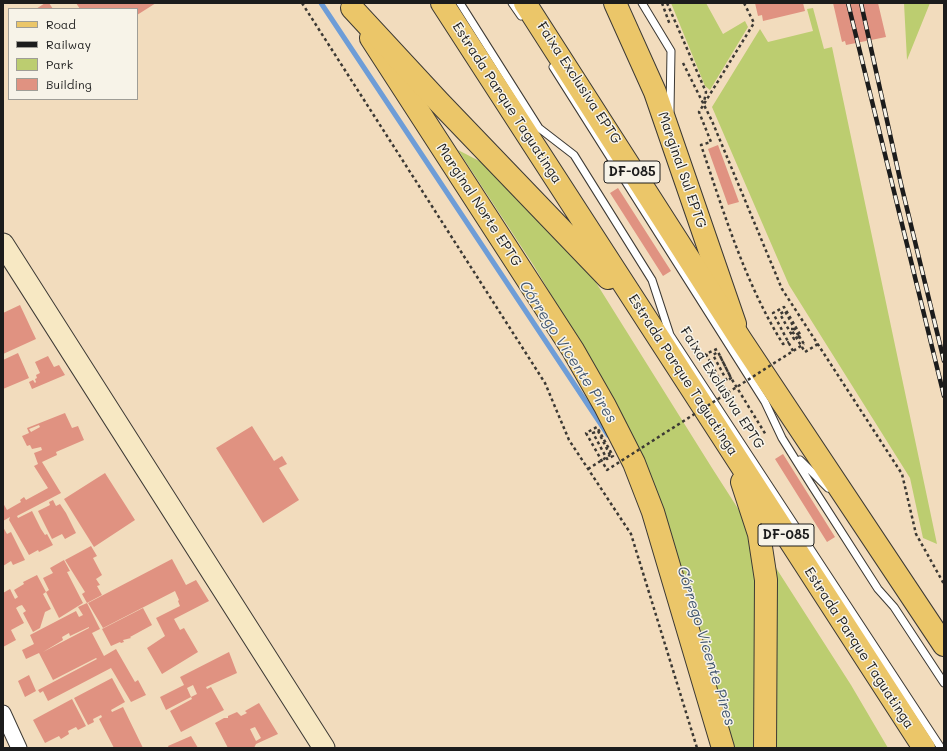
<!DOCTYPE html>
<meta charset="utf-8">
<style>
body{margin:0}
#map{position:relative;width:947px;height:751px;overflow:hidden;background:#f2dcbd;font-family:Mali,sans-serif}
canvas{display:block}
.frame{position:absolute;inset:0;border:4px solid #1c1c1c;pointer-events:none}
.legend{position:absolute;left:8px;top:8px;width:130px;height:92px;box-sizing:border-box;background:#f7f3e8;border:1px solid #9f9d96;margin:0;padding:5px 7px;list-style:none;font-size:12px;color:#1c1c1c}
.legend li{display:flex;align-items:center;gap:8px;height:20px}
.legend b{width:20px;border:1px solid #9f9d96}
</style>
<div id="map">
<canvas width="947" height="751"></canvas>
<div class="frame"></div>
<ul class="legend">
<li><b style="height:5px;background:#ebc669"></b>Road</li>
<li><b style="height:5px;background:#1c1c1c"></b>Railway</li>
<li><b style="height:11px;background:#bccd70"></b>Park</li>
<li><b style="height:11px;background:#e09281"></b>Building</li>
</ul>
</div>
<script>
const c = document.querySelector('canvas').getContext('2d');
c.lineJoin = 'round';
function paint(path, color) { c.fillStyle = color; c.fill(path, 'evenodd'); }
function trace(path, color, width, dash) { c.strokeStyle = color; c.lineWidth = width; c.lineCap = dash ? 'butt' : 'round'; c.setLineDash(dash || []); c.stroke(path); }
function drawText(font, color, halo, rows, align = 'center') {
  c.font = font + ' Mali,sans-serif'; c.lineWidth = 3; c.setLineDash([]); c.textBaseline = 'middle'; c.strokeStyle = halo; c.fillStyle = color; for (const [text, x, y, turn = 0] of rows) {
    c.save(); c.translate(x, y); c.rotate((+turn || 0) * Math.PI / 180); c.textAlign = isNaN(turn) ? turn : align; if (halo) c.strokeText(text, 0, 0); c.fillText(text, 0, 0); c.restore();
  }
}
paint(new Path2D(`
 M671,3H706L723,34L745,21L748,27L710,90L705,86Z
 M904,3H930L907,60Z
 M813,8L824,49L832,47L937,544L923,538L910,478L789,285L712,107L760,29L768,42L813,31L807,9Z
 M458,150L487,165L595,281L712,468L851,685L888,748H734L687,581L610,394L534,266Z`), '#bccd70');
trace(new Path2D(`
 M321,3L608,435`), '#6e9dd7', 5);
paint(new Path2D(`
 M45,3H49L53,9H36Z
 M76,3H156L137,15V9H80Z
 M755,3H803L805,11L763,21L762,15L758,16Z
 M833,3H878L886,37L846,45L845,41L842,42Z
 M718,145L739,202L728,205L708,149Z
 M618,188L671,271L663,276L610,193Z
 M20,305L36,339L3,354V313Z
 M18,353L29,378L3,389V360Z
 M48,356L54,367L59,365L65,375L32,389L29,382L33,380L35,383L36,382L35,379L37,378L36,375L40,373L35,362Z
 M65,413L72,428L78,426L84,440L56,452L57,455L42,462L61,493L17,516L18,518L32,511L41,529L45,535L47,534L53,545L39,552L38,550L29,555L9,520L10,517L3,521V503L7,510L21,502L20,500L24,497L26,500L48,488L34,466L38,464L34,453L42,450L41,447L32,449L30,445L27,446L22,436L29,433L27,428ZM39,425L40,427L31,432L29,429Z
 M252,426L274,461L282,456L287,464L279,468L299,500L263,523L216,448Z
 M783,454L835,537L827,542L775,459Z
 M105,473L135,520L94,547L64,499Z
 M53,500L56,506L60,504L66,513L76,533L65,539L62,534L52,539L38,511L50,505L49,502Z
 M3,527L7,534L11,532L25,560L13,565L11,561L3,566Z
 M91,546L97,556L93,558L102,575L96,579L100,585L97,586L102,595L87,603L100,629L92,633L104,656L116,649L135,682L138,680L146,695L131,702L111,668L48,701L43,691L40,693L38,690L97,659L96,658L53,680L39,653L26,659L22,650L34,644L30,635L76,611L79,617L83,615L78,607L87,603L82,594L85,592L65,560ZM89,627V628L43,652L63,640L62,637L69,633L70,636Z
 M172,559L186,585L196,580L209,601L174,619L180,630L184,628L198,652L162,674L147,648L165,636L156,618L180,606L178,601L179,600L175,591L103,628L88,603Z
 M64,560L70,571L67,572L83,603L59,618L46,592L43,594L51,609L45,612L40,628L33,632L23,613L26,611L22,605L19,606L16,608L24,623L11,630L16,640L3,647V593L10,589L15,599L18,597L14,590L24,584L23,582L37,575L46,592L49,590L43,578L53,573L50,568Z
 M143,608L152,625L130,637L131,638L123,640L124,642L121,643L120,642L111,646L102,629Z
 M229,652L237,673L206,687L207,689L211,687L224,710L181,732L170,711L192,699L191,697L197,694L193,685L187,688L191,697L166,710L160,697L184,685L180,677Z
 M29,675L36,691L25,697L18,681Z
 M112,678L125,702L111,710L112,712L123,707L143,748H114L99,719L102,717L101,715L93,719L94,722L88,725L74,698Z
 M72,699L86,726L78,730L76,727L68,731L69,734L61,739L59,736L45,743L33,720Z
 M259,703L278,734L256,744L254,748H228L215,723L224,718H228V716L237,712L241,716L247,713L245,711ZM255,727L261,738L256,741L250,729Z
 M191,736L198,748H169L168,746Z`), '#e09281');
const lane = new Path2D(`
 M460,3L539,128L574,155L652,280L670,335L941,748
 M512,3L521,16
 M642,3L671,51L670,111
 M553,67L765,402L782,438L812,486L878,589L894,607L944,683
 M800,460L828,488`);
const street = new Path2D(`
 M3,713L19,748`);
const secondary = new Path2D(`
 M3,244L324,748`);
const primary = new Path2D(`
 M615,3L655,92L735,324
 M371,38L573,350L605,406L634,463L653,512L723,748`);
const highway = new Path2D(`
 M442,3L924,748
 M525,3L741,340L944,645
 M352,8L439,102L608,278
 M742,482L759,534L766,580L765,748`);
trace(lane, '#3c3934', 9);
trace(street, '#3c3934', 17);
trace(secondary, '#3c3934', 23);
trace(primary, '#3c3934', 24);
trace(highway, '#3c3934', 24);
trace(new Path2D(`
 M302,3L545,383L569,440L631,534L697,748
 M662,3L670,25
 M667,3L706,92L704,102
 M744,3L754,23L699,112L711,142L701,145C724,213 745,283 783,344L789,342
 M683,63L712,121L782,289L902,474L916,534L944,584
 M794,329H791L805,352L818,344
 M799,336L804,344
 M717,349L706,354L727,393
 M793,351L773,313L784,307L801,336L794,339L780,314L785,311L798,335L795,336
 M720,356L731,378L727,381L713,355L718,352L731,378L766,435
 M588,469L610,455`), '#3c3934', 2.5, [3, 3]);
trace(lane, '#fff', 7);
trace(street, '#fff', 15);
trace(secondary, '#f7e8c3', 21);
trace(primary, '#ebc669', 22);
trace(highway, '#ebc669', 22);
const rail = new Path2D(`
 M848,3L944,396
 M861,3L901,184L944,361`);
trace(rail, '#1c1c1c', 4.5);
trace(rail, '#f7f3e8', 3, [9]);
trace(new Path2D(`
 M610,455L598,431L593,433L607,459L613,456L597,427L586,433L607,470L804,344`), '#3c3934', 2.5, [3, 3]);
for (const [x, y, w] of [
 [632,172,56],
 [786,535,56]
]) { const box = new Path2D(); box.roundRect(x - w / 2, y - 11, w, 22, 3); c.fillStyle = '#f7f3e8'; c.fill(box); trace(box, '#1c1c1c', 1); }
drawText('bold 13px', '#1c1c1c', null, [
 ["DF-085",632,172],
 ["DF-085",786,535]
]);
drawText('14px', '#1c1c1c', '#f7f3e8', [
 ["Faixa Exclusiva EPTG",579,83,57],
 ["Estrada Parque Taguatinga",507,103,57],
 ["Marginal Sul EPTG",682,170,71],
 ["Marginal Norte EPTG",479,205,57],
 ["Estrada Parque Taguatinga",683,375,57],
 ["Faixa Exclusiva EPTG",722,388,57],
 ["Estrada Parque Taguatinga",859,648,57]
]);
drawText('italic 15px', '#415670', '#f7f3e8', [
 ["Córrego Vicente Pires",568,352,57],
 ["Córrego Vicente Pires",706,646,73]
]);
</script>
